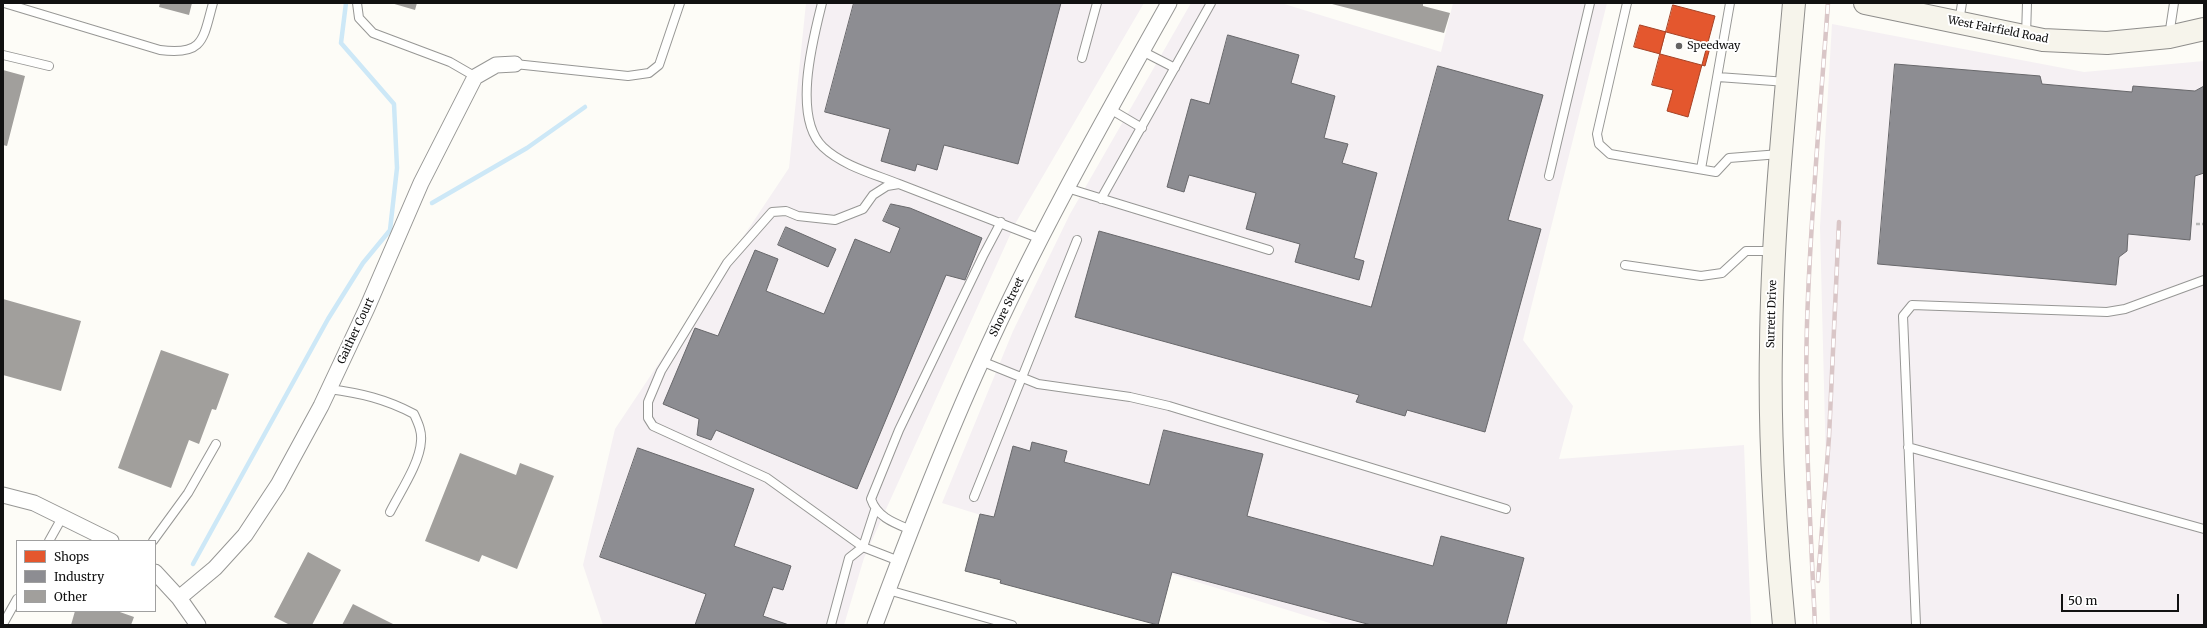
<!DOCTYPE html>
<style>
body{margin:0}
#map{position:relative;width:2207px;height:628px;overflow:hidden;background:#fdfcf7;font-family:Merriweather,serif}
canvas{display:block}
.frame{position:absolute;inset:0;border:4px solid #111;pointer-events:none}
.legend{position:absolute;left:16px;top:540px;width:140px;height:72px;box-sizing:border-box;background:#fff;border:1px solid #a0a0a0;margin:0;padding:5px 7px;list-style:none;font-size:12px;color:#111}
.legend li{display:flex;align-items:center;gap:8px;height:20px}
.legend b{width:20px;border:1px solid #a0a0a0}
.scale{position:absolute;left:2061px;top:594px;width:118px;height:18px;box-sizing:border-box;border:2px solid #111;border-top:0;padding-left:5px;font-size:12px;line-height:14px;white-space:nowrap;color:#111;-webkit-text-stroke:3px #fff;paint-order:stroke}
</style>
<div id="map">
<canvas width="2207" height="628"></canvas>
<div class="frame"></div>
<ul class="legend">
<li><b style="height:11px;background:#e4572e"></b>Shops</li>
<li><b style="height:11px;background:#8d8d92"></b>Industry</li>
<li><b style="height:11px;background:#a19f9c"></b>Other</li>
</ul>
<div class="scale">50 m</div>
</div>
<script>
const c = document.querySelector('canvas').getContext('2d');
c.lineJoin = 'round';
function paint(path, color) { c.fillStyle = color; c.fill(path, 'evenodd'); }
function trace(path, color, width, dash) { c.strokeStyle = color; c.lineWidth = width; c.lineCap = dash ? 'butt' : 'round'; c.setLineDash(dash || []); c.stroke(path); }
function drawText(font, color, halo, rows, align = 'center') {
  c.font = font + ' Merriweather,serif'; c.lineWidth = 4; c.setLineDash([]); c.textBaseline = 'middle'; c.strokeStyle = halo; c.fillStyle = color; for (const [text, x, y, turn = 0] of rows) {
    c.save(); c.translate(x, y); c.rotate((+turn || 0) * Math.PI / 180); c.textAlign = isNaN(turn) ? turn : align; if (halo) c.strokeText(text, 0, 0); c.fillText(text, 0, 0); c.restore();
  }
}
paint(new Path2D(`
 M806,3H1144L1015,224L864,558L844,625H603L583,565L615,429L789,168Z
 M1191,3H1281L1441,52L1453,3H1607L1523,340L1573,406L1559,459L1744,445L1751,625H1336L942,503L1013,331L1070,214Z
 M1832,24L2084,72L2204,61V625H1830L1820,227Z`), '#f5f0f3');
const shops = new Path2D(`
 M1673,5L1715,16L1688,117L1667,111L1673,90L1652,85Z
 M1640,25L1711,44L1705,66L1634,47Z`);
paint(shops, '#e4572e');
trace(shops, '#a54225', 1);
const industry = new Path2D(`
 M854,3H1061L1018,164L944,145L937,170L917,164L915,171L881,161L890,129L825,112Z
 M1228,35L1299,55L1291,83L1335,96L1324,138L1348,144L1342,163L1377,173L1354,258L1364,261L1359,280L1295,262L1300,244L1246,229L1256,193L1189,175L1184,192L1167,187L1191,99L1209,104Z
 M1895,64L2040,76L2042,84L2132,92L2133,86L2195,91L2204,86V173L2195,176L2190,240L2128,234L2127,251L2119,257L2116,285L1878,264Z
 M1438,66L1543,95L1508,220L1541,229L1485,432L1407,410L1405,416L1356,402L1359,395L1075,317L1099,231L1371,307Z
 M891,204L910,208L982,238L965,280L946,275L857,489L716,430L711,440L697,435L699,419L663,404L695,328L718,336L755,250L778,259L766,291L824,314L855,239L890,253L900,228L883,221Z
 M786,227L836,249L828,267L778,245Z
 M1164,430L1263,454L1247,516L1433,566L1441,536L1524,558L1506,625H1371L1172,572L1158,625L1000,583L1001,580L965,571L980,514L994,517L1013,446L1030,451L1032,442L1067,451L1064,462L1149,485Z
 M638,448L754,489L734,546L791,566L783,590L773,587L763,616L789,625H695L706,594L600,557Z`);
paint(industry, '#8d8d92');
trace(industry, '#68686b', 1);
trace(new Path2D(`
 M346,3L341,43L394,104L397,168L390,230
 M432,203L527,148L585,107
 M193,564L328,319L363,263L391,229`), '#cde8f7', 4.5);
paint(new Path2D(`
 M160,3H192L189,15L159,7Z
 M391,3H417L415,10Z
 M1423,3V6L1450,13L1444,33L1332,4Z
 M3,70L25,76L7,146L3,145Z
 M3,299L81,321L61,391L3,375Z
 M161,350L229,374L216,410L212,409L199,444L189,440L171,488L118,468Z
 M460,453L516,475L520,463L554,476L517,569L482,555L479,562L425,541Z
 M308,552L341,570L312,625H290L274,617Z
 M353,604L395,625H342Z
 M75,611H117L134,617L131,625H71Z`), '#a19f9c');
const lane = new Path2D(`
 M4,3L160,50C204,56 203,39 213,3
 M357,3L359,18L373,33L450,62L476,77
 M822,3C813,39 792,117 823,147C843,166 874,174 899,184
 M1627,3L1597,134L1599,144L1610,154L1716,172L1729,158L1780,154
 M1959,22L1962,3
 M2026,36L2027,3
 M2169,36L2174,3
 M1142,51L1175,68
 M3,55L49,66
 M1082,58L1097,3
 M515,64L628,76L649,73L659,65L680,3
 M1718,77L1787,82
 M1110,109L1142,128
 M1701,169L1730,3
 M1549,176L1590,3
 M1067,188L1269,250
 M1101,199L1211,3
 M1625,265L1701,276L1722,273L1746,251H1774
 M981,361L1038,384L1130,397L1169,406L1506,509
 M329,389C360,393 386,399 414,414C418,423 422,431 421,441C420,463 400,492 390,512
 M1908,447L2204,529
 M974,497L1077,240
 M875,510L863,547L767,478L653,426L648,418V402L661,371L727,263L772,212L786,211L798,216L835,220L863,209L873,195L887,186L899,184L1041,239
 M911,530C894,523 877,517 871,499L899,430L983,256L1001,222
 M49,541L63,516
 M153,541L188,493L216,444
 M888,590L1012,625
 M3,624L17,599
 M831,625L849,558L863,547L899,561
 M1916,625L1903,316L1912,305L2107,312L2125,309L2204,280`);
const street = new Path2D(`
 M3,495L34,503L111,541
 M155,572L179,598L198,625
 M179,598L215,568L245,535L278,485L321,406L367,308L421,183L475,77L496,65L515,64
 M875,625C908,536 942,448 981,362C1036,239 1103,121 1169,3`);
const secondary = new Path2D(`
 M1865,3L2043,40L2107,43L2169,37L2204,29
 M1784,625C1775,532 1769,440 1771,347C1772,232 1784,117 1794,3`);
trace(lane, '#979795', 10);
trace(street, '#979795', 17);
trace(secondary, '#8e8d8b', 24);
trace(new Path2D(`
 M2196,224H2204`), '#b9b9b8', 2.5, [4, 2]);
trace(lane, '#fffffe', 8);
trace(street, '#fffffe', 15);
trace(secondary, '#f6f4eb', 22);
const rail = new Path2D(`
 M1818,581L1829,437L1839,222
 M1815,625C1810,516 1803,406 1808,297C1812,199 1821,101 1828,3`);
trace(rail, '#d9c6c7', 4.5);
trace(rail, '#fff', 3, [9]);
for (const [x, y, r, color] of [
 [1679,46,4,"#646362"]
]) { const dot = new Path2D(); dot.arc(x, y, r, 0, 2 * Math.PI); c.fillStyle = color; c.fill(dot); trace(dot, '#fff', 1.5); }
drawText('11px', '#111', '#fff', [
 ["West Fairfield Road",1998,30,11],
 ["Shore Street",1007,307,-64],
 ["Surrett Drive",1772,314,-88],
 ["Gaither Court",356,331,-65]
]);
drawText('11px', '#111', '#fff', [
 ["Speedway",1687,46]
], 'left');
</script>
